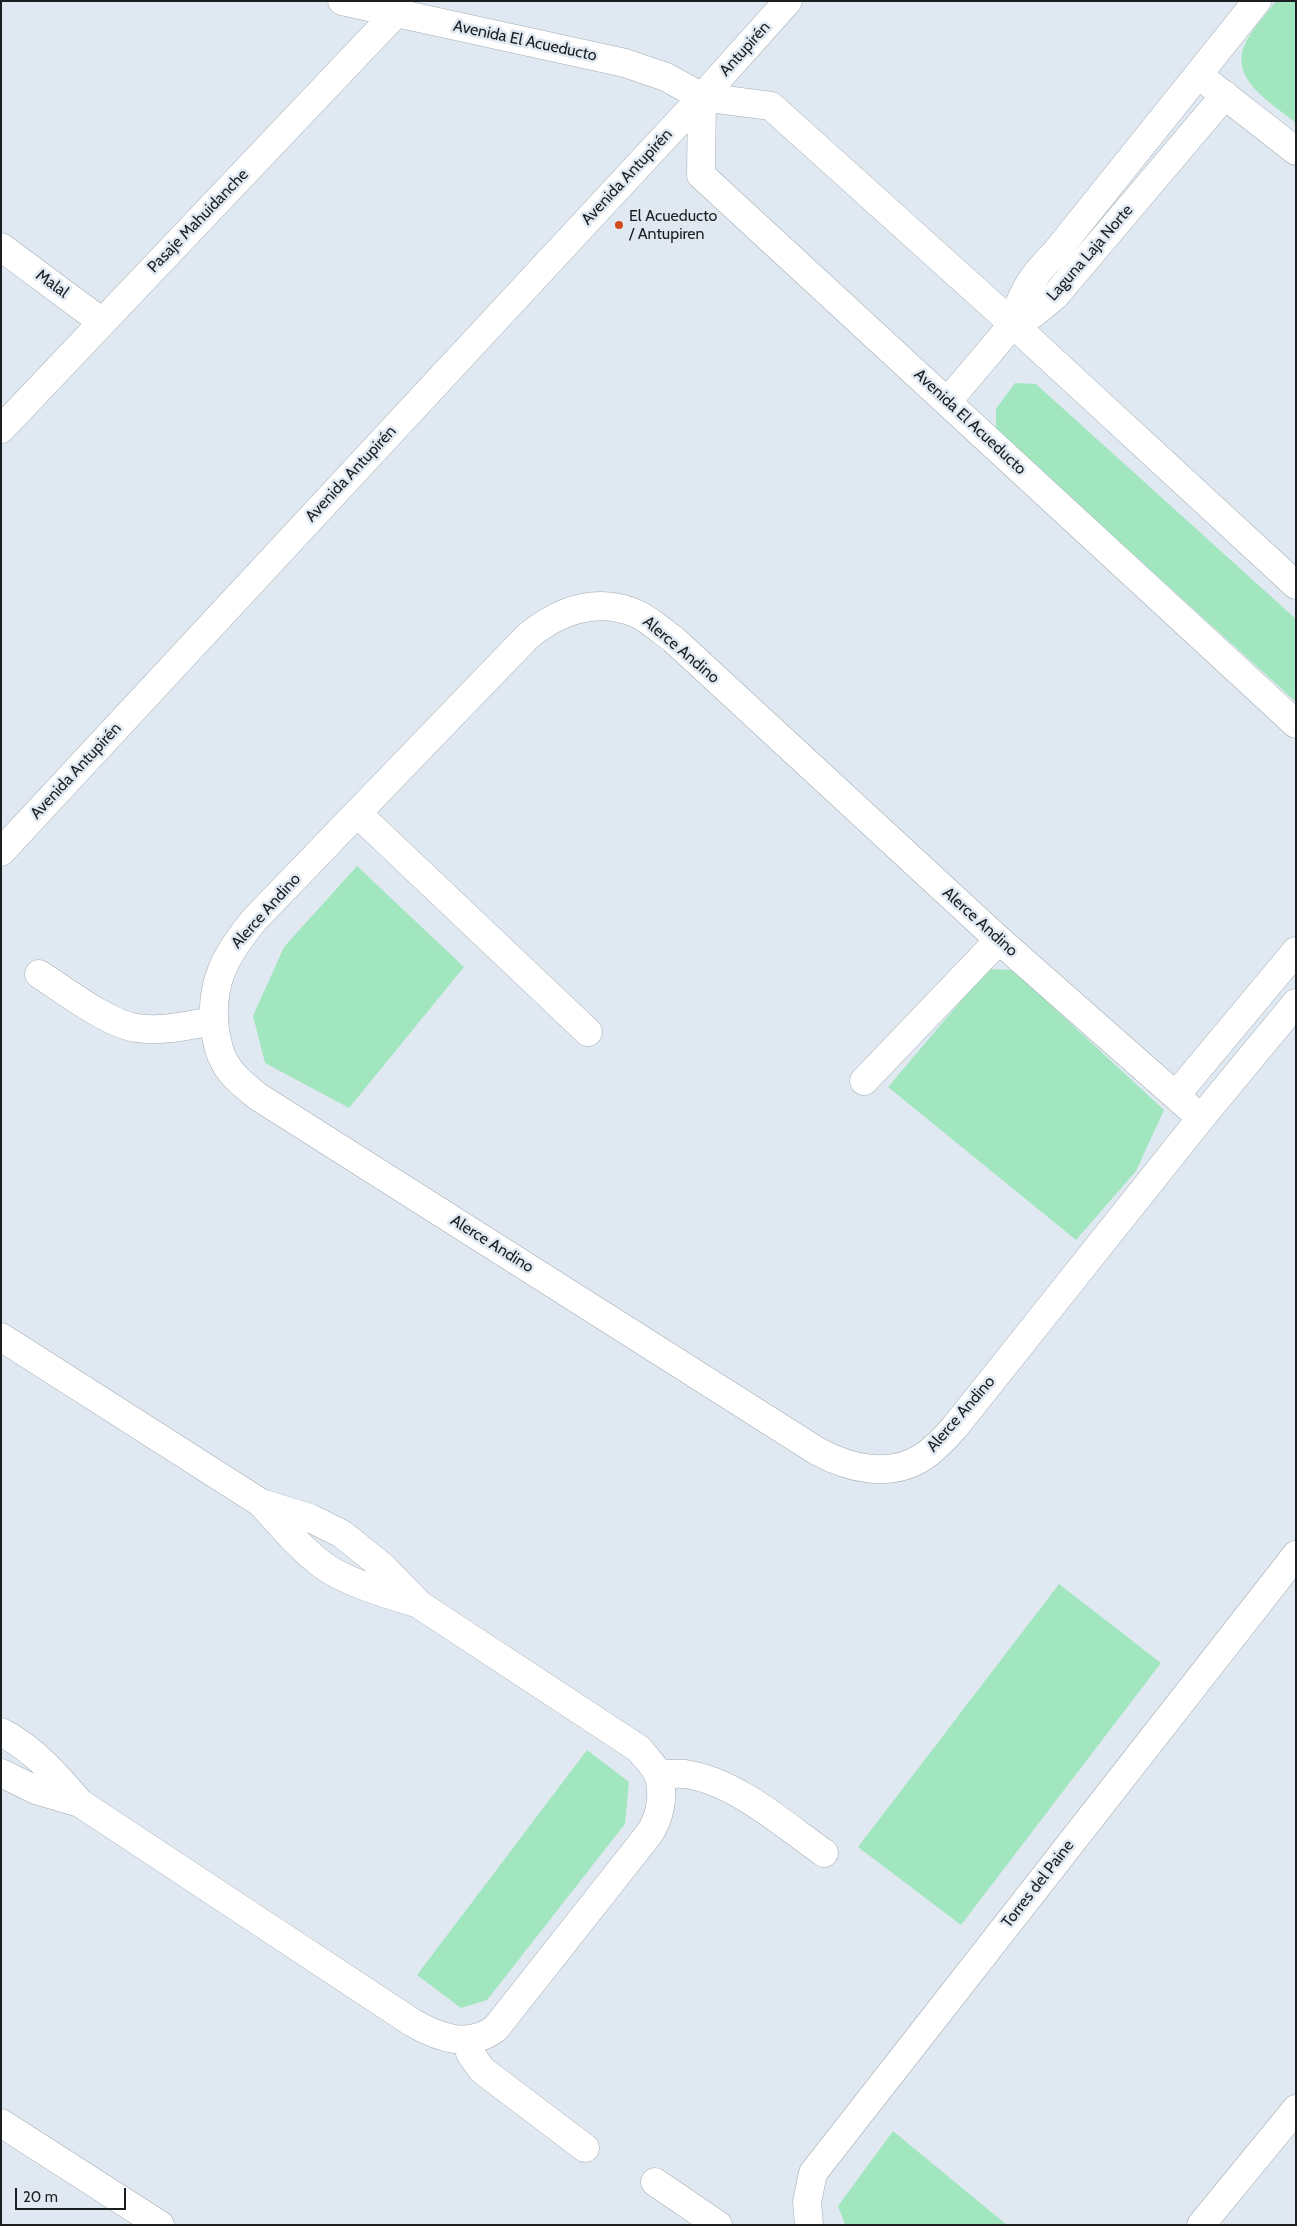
<!DOCTYPE html>
<meta charset="utf-8">
<style>
body{margin:0}
#map{position:relative;width:1297px;height:2226px;overflow:hidden;background:#e0e9f1;font-family:Cabin,sans-serif}
canvas{display:block}
.frame{position:absolute;inset:0;border:2px solid #1c1f22;pointer-events:none}
.scale{position:absolute;left:15px;top:2188px;width:111px;height:22px;box-sizing:border-box;border:2px solid #1c1f22;border-top:0;padding-left:6px;font-size:15px;line-height:18px;white-space:nowrap;color:#1c1f22;-webkit-text-stroke:4px #e0e9f1;paint-order:stroke}
</style>
<div id="map">
<canvas width="1297" height="2226"></canvas>
<div class="frame"></div>
<div class="scale">20 m</div>
</div>
<script>
const c = document.querySelector('canvas').getContext('2d');
c.lineJoin = 'round';
function paint(path, color) { c.fillStyle = color; c.fill(path, 'evenodd'); }
function trace(path, color, width, dash) { c.strokeStyle = color; c.lineWidth = width; c.lineCap = dash ? 'butt' : 'round'; c.setLineDash(dash || []); c.stroke(path); }
function drawText(font, color, halo, rows, align = 'center') {
  c.font = font + ' Cabin,sans-serif'; c.lineWidth = 5; c.setLineDash([]); c.textBaseline = 'middle'; c.strokeStyle = halo; c.fillStyle = color; for (const [text, x, y, turn = 0] of rows) {
    c.save(); c.translate(x, y); c.rotate((+turn || 0) * Math.PI / 180); c.textAlign = isNaN(turn) ? turn : align; if (halo) c.strokeText(text, 0, 0); c.fillText(text, 0, 0); c.restore();
  }
}
paint(new Path2D(`
 M1276,1H1296V123C1272,103 1227,79 1246,42C1254,27 1266,14 1276,1Z
 M1015,383L1036,384L1296,619V702L996,430V409Z
 M357,866L464,967L349,1108L265,1063L253,1016L284,947Z
 M988,969L1013,970L1164,1110L1136,1171L1076,1240L888,1087Z
 M1059,1584L1161,1663L961,1925L858,1847Z
 M587,1750L629,1782L625,1824L487,2000L461,2008L417,1975Z
 M893,2131L1007,2225H845L838,2206Z`), '#a2e6c0');
const minor = new Path2D(`
 M342,1L625,63L666,77L702,97L771,106L1013,324L1296,585
 M1210,84L1296,151
 M702,97L701,175L1296,724
 M1,247L102,322
 M1013,324C1022,290 1032,277 1056,252L1257,1
 M948,401L1013,324L1033,314L1055,296L1225,95
 M1,429L396,13
 M357,813L588,1032
 M1,852L702,97L788,1
 M39,974C64,990 108,1024 137,1028C162,1032 189,1025 214,1021
 M864,1081L999,940
 M1176,1095L1296,951
 M1201,1118L999,940L673,639C661,631 648,618 635,613C595,597 559,611 528,636L255,919C226,954 209,983 215,1030C217,1042 219,1053 225,1063C233,1077 245,1086 257,1096L817,1451C850,1469 890,1478 923,1457C935,1449 945,1438 954,1428L1201,1118L1296,1003
 M1,1337L261,1503L310,1518L342,1534L383,1567L420,1605L639,1749C645,1757 654,1765 658,1774C665,1794 660,1818 649,1834L496,2028C469,2049 440,2038 413,2023L80,1803C57,1776 34,1749 1,1732
 M261,1503C281,1525 300,1548 324,1566C346,1582 389,1595 416,1603
 M1,1773L36,1790L80,1803
 M658,1775C667,1774 676,1773 685,1774C735,1781 783,1824 824,1853
 M468,2040L470,2053L482,2070L585,2148
 M1,2123L160,2225
 M655,2182L718,2225
 M809,2225L807,2202L813,2173L1296,1555
 M1201,2225L1296,2109`);
trace(minor, '#a2acb3', 29);
trace(minor, '#fff', 28);
for (const [x, y, r, color] of [
 [619,225,5,"#d24a1a"]
]) { const dot = new Path2D(); dot.arc(x, y, r, 0, 2 * Math.PI); c.fillStyle = color; c.fill(dot); trace(dot, '#e0e9f1', 2); }
drawText('16px', '#1c1f22', '#e0e9f1', [
 ["Avenida El Acueducto",525,41,12],
 ["Antupirén",745,49,-48],
 ["Avenida Antupirén",627,177,-47],
 ["Pasaje Mahuidanche",198,221,-46],
 ["Laguna Laja Norte",1090,253,-49],
 ["Malal",52,284,36],
 ["Avenida El Acueducto",970,422,43],
 ["Avenida Antupirén",351,474,-47],
 ["Alerce Andino",681,650,40],
 ["Avenida Antupirén",76,771,-47],
 ["Alerce Andino",266,911,-48],
 ["Alerce Andino",980,922,42],
 ["Alerce Andino",492,1244,32],
 ["Alerce Andino",961,1414,-49],
 ["Torres del Paine",1038,1884,-52]
]);
drawText('16px', '#1c1f22', '#e0e9f1', [
 ["El Acueducto",629,216],
 ["/ Antupiren",629,234]
], 'left');
</script>
